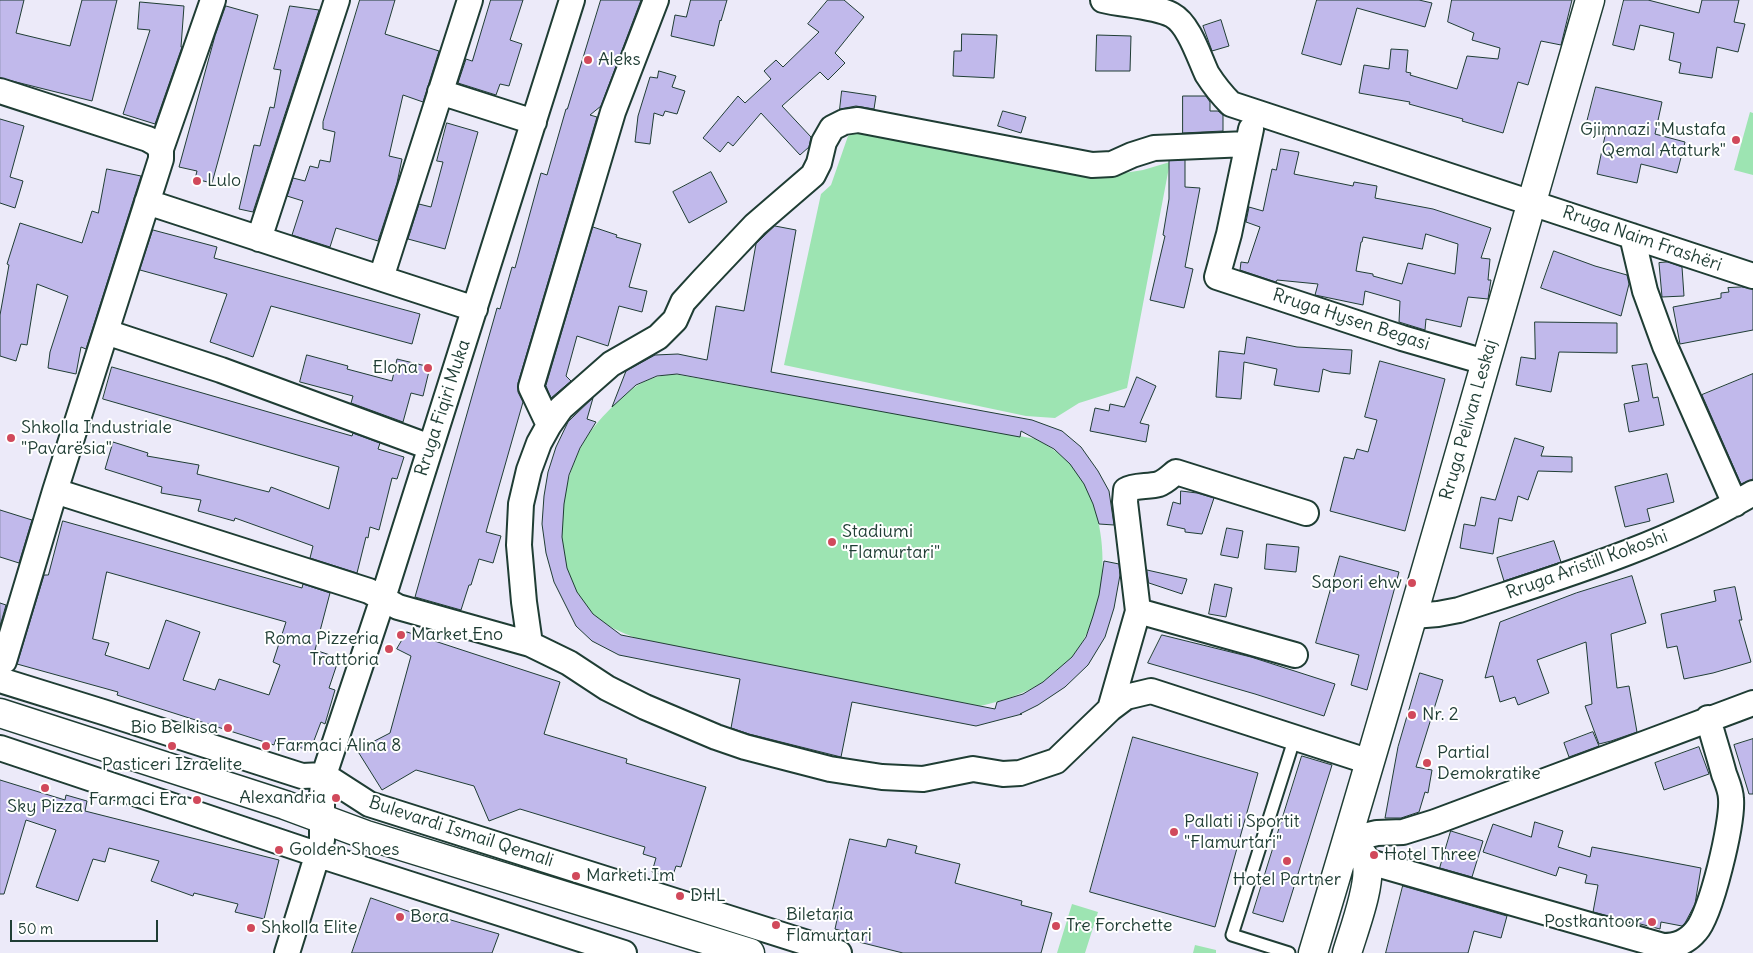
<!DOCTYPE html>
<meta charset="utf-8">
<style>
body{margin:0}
#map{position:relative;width:1753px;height:953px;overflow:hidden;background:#eceaf9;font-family:Delius,sans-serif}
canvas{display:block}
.scale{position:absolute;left:10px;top:920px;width:148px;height:22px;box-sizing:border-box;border:2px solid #1f3d34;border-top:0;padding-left:6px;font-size:15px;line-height:18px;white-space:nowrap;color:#1f3d34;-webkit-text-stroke:4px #fff;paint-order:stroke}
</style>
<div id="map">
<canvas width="1753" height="953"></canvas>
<div class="scale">50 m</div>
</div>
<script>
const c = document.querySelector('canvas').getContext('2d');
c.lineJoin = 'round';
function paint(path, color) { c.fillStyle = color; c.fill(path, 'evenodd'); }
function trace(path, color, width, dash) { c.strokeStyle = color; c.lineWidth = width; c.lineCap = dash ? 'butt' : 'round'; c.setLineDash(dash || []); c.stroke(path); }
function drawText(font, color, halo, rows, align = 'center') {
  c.font = font + ' Delius,sans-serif'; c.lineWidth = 4; c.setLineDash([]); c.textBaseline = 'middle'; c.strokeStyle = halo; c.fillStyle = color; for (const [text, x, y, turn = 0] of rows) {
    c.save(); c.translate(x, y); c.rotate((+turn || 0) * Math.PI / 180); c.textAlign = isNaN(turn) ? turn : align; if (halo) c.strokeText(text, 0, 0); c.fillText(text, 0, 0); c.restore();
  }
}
paint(new Path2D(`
 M1750,112L1753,113V175L1734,170Z
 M862,130L1118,174L1143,170L1170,162L1127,388L1079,403L1055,418L1026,416L784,365L821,194L831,185L848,136Z
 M674,374L1036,439C1048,446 1060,453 1070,463C1113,512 1113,606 1073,656C1049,685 1015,698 980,706L636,638C621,632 605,626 593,614C551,574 556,498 580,449C588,433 599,420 612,407C632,387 645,377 674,374Z
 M1072,904L1098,912L1085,953H1057Z
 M1195,945L1216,950V953H1193Z`), '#9de4b2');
const building = new Path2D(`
 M0,0H24L16,33L70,46L82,0H117L92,101L0,78Z
 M360,0H395L385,34L439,51L423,102L403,95L389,156L402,159L397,183L378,241L336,228L330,247L292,235L303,201L287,196L293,178L305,181L310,166L318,168L320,160L330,162L335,132L323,129V122Z
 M491,0H523L510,40L522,44L509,86L500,84L496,95L458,83L466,59L472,61Z
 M601,0H641L601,106L590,115L597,117L518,383V392L523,402L486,532L501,536L493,563L479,559L471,585H469L461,610L415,597L497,308L500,309L512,267L515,268L541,173L547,175L566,109H567Z
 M691,0H727L721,21L720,20L714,46L671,36L675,15L686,17Z
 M828,0H844L864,17L835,53L845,63L828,80L820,72L782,106L811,137L809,147L800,155L761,113L733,146L728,142L720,152L703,138L738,96L745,103L771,79L764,71L776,60L783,67L819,32L808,24Z
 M1317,0H1419L1432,3L1425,27L1357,8L1341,65L1302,54Z
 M1452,0H1572L1561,45L1541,41L1528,85L1518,82L1503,133L1462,121L1463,119L1409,104L1410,102L1359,93L1364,65L1389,69L1391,49L1408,50L1406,72L1411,73L1410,75L1457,89L1467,56L1498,59L1500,48L1472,40L1474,33L1448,22Z
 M1624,0H1648L1699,13L1702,0H1739L1734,22L1745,24L1738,52L1717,47L1712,78L1679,73L1681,63L1669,60L1674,33L1640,25L1634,50L1613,45Z
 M140,2L184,6L181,47H182L155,124L123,114L150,30L138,29Z
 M226,6L258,15L212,183L195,179L197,171L179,167L215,36Z
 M290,6L319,10L253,212L239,209L254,145L260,146L270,107L274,108L281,70L274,69Z
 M1221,20L1229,46L1212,51L1203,26Z
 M962,34L997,35L994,78L953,76L954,51H961Z
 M1097,35L1131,36L1130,71H1096Z
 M659,71L676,76L672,87L685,91L677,114L665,111L663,116L654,113L650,144L635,142L638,116L650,77L657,78Z
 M1596,87L1662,102L1655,134L1685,142L1677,173L1641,164L1637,183L1597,174L1606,131L1586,126Z
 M842,91L876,96L874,109L856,106L840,109Z
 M1183,96H1206L1210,102V111H1218L1223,115V131L1183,133Z
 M1003,111L1026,117L1021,133L998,126Z
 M0,119L24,126L10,177L23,181L15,208L0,203Z
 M447,123L478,132L445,249L408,239L419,204L431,207L443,162L437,161Z
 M1281,149L1299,152L1294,174L1353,186L1354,182L1377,186L1375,198L1433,209L1491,228L1481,258L1490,259L1488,280H1491L1488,299L1468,297L1461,327L1426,319L1425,330L1399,322L1400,301L1365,291L1363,305L1315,295L1318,284L1277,280L1276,282L1240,270L1241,262L1248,263L1260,227L1246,222L1249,207L1263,211L1272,169L1276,170ZM1426,234L1458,244L1455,274L1408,263L1402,284L1373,276V274L1356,271L1361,242H1362L1363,237L1422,249Z
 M1185,160V187L1200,188L1185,267L1193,269L1184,308L1150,300L1165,236L1163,235L1169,199V161Z
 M107,169L141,176L86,349L81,347L76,374L48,368L50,352L68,296L37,284L27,345L21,344L16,361L0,356V315L9,265L7,264L20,223L82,243L92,211L98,213Z
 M711,172L727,202L689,223L673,192Z
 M775,226L796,230L771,372L1032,420L1062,431L1081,447L1098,471L1109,491L1114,525L1099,524L1093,504L1084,484L1070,464L1054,449L1021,431L1020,437L677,374L657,376L636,385L612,407L626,371L655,355L678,354L707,360L716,306L744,311L756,244Z
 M593,227L617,235L616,237L641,244L629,287L647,291L642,312L619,306L608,346L577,336L566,376L571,381L551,398L546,386Z
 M153,230L217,247L214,258L420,314L412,344L271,306L253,357L210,342L227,294L140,270Z
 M1554,251L1595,266L1627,275L1629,284L1621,316L1541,288Z
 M1668,262L1682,267L1684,296L1662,297L1659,263Z
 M1742,287L1753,289V330L1680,344L1673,307L1721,298V293L1729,292L1728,288Z
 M1535,322L1617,323V353L1559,352L1551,392L1516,385L1521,357L1535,359Z
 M1247,337L1297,347L1352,350L1350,374L1331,372L1323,369L1319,392L1274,385L1277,369L1244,362L1241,399L1216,397L1219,351L1244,354Z
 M307,355L348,366L347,369L392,381L397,359L430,367L423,396L411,393L403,422L351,403L353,396L300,382Z
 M1380,361L1445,379L1405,531L1330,511L1344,457L1354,459L1357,449L1368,452L1377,420L1365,417Z
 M1647,364L1653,398L1658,397L1664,425L1629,432L1624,404L1639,401L1632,366Z
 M112,367L352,436L353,433L380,443L378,449L404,457L397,479L392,478L379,530L370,527L368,538L366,537L357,573L310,558L313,546L235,518L234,521L198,511L201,500L161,493L162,487L105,469L113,442L148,453L147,456L199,465L197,474L269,492L271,487L329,509L339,467L103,399Z
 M1753,374V479L1741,484L1702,395Z
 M1137,377L1156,386L1140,423L1149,425L1146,442L1090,431L1095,408L1109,411L1110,404L1124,407Z
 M593,398L587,419L596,422L580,448L569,475L564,504L562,537L567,568L577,592L593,614L621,635L995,709L997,702L1023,694L1043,682L1072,657L1086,637L1093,616L1099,595L1104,561L1119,564L1120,575L1114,608L1105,637L1088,665L1065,687L1038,705L1020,714H1022L976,726L852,702L841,757L749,734L731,728L740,679L619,655L592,641L576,626L554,582L546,553L542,524L544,496L548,472L556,447L568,422Z
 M1515,438L1544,447L1541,456L1572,457V472L1538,471L1528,500L1518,496L1512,521L1499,518L1493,554L1460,548L1464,524L1475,526L1481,497L1495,500Z
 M1667,474L1674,502L1647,509L1650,521L1625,527L1615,487Z
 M1181,491L1197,493L1214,498L1202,534L1185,532V529L1167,525L1173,502L1180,504Z
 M0,510L32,520L19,563L0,557Z
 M63,521L302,588L303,584L330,593L315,650L339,658L329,688L335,690L325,724L321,722L310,751L276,739L274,745L117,695L118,692L17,664L44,575H48ZM107,572L286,622L273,662L280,665L269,695L219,679L215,690L183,680L200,632L166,620L149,669L105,655L109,643L93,639Z
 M1227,528L1243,531L1238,558L1221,555Z
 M1554,541L1561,562L1504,581L1497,558Z
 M1267,544L1299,547L1296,572L1265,569Z
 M1340,556L1399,572L1367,690L1351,685L1359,655L1316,643Z
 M1147,570L1187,579L1182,594L1149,583Z
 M1632,576L1646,623L1611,634L1617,688L1629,686L1637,732L1611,741L1599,744L1585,706L1592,704L1586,642L1537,660L1549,693L1518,705L1515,697L1500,702L1493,676L1485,678L1500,622L1576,593Z
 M1215,584L1232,588L1226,617L1209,614Z
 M1735,587L1742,620H1739L1751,662L1713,673L1684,679L1677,646L1667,648L1661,614L1716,601L1714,591Z
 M0,603L6,605L0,626Z
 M407,632L560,682L544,734L627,759L626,763L706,787L681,867L676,866L672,878L652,872L656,858L643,854L645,847L520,809L489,821L474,786L416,770L382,790L357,750L390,733L411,656L397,649Z
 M1162,635L1251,657L1335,684L1324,716L1255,694L1148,663Z
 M1420,673L1443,680L1416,767L1432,770L1428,793L1425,792L1419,812L1401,818H1385L1398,747Z
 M1593,732L1599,746L1569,757L1564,743Z
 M1133,737L1258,773L1215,927L1090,892Z
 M1753,739V794H1749L1734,745Z
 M1699,747L1709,774L1664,790L1655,763Z
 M1302,756L1332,765L1283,922L1253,913Z
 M0,780L65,800L66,795L87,801L85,811L279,860L264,919L235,912L238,904L194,893L193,896L151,881L159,861L109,848L105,862L93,859L78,901L36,887L56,830L26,820L4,894H0Z
 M1535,822L1563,831L1558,847L1590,857L1592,847L1701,868L1695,904L1685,923L1682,926L1661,922L1660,929L1593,912L1598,885L1585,883L1587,875L1559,867L1556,876L1483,852L1493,824L1531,837Z
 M1451,831L1483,841L1472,877L1440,868Z
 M850,839L886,847L888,839L917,846L915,853L960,864L955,883L1022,901L1021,905L1052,913L1041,953H903L847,939L849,933L835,929L838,915L832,913Z
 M1403,886L1507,916L1501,938L1474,931L1468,953H1386Z
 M371,898L442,923L444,918L499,934L492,953H352Z`);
paint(building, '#c1b9eb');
trace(building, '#1f3d34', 1);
const lane = new Path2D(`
 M1289,953L1232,935L1295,737`);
const street = new Path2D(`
 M1103,0C1123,5 1155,6 1172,15C1189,24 1199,57 1207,74C1214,85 1222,95 1231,104L1753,276
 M0,91L148,139L155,143L161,149V159L55,491L369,591L398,607L530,644
 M440,92L534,122
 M1251,129L1229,234L1217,277L1402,338L1485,362
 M1247,144L1154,148L1132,155L1112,164L1092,165L858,120L844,122L832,128L824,142L819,163L813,175L755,225L703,280L683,302L675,320L658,337L611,364L561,408L549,425L539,443L529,470L521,504L519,545L524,602L530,644L569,663L607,688L645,707L716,737L745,747L830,769L882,777L923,779L973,769L1003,774L1020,773L1056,761L1110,709L1126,697L1151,691L1370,762
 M161,149L213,0
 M147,202L475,309
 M1632,236L1645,291L1665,346L1735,504
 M259,239L337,0
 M381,278L470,0
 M106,332L221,370L430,447
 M549,425L531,387L613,112L656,0
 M1138,611L1125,502L1126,490C1134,485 1149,487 1159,484C1165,482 1171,476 1176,472L1306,513
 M1413,616L1438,614L1459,610C1559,577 1662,547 1753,493
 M4,661L55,491
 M0,680L103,712L302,776L324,775L369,804L839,953
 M1110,709L1138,611L1295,655
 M0,748L319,855L624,953
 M1347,840L1377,833L1403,832L1435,822L1753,703
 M1366,861L1663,946C1677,946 1687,942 1696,931C1711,915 1733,822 1731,799C1731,791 1727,782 1724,774C1719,755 1713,737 1708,718
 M287,953L322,840V794L324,775L383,598L572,0`);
const secondary = new Path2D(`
 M0,713L285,805L366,835L750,953
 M1313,953C1409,636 1498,318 1590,0
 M1347,953C1353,932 1373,881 1366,861C1362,852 1354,846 1347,840`);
trace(lane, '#1f3d34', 15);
trace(street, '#1f3d34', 28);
trace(secondary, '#1f3d34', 31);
trace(lane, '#fff', 11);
trace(street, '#fff', 24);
trace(secondary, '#fff', 28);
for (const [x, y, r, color] of [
 [588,60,5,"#d1495b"],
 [1736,140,5,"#d1495b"],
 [197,181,5,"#d1495b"],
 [428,368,5,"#d1495b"],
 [11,438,5,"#d1495b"],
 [832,542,5,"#d1495b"],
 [1412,583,5,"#d1495b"],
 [401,635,5,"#d1495b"],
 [389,649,5,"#d1495b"],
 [1412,715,5,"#d1495b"],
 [228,728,5,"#d1495b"],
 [172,746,5,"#d1495b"],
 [266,746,5,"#d1495b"],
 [1427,763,5,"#d1495b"],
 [45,788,5,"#d1495b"],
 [336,798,5,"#d1495b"],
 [197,800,5,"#d1495b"],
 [1174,832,5,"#d1495b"],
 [279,850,5,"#d1495b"],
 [1374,855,5,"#d1495b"],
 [1287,861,5,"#d1495b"],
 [576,876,5,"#d1495b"],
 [680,896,5,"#d1495b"],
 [400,917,5,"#d1495b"],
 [1652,922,5,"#d1495b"],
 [776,925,5,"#d1495b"],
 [1056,926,5,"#d1495b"],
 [251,928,5,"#d1495b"]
]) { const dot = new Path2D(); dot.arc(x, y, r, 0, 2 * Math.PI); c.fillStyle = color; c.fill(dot); trace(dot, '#fff', 2); }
drawText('18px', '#1f3d34', '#fff', [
 ["Aleks",598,60],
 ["Gjimnazi \"Mustafa",1726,130,"right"],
 ["Qemal Ataturk\"",1726,151,"right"],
 ["Lulo",207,181],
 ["Elona",418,368,"right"],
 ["Shkolla Industriale",21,428],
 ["\"Pavarësia\"",21,449],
 ["Stadiumi",842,532],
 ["\"Flamurtari\"",842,553],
 ["Sapori ehw",1402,583,"right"],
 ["Market Eno",411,635],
 ["Roma Pizzeria",379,639,"right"],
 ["Trattoria",379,660,"right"],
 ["Nr. 2",1422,715],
 ["Bio Belkisa",218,728,"right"],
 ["Farmaci Alina 8",276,746],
 ["Partial",1437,753],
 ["Demokratike",1437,774],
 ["Pasticeri Izraelite",172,765,"center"],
 ["Alexandria",326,798,"right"],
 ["Farmaci Era",187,800,"right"],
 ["Sky Pizza",45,807,"center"],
 ["Pallati i Sportit",1184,822],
 ["\"Flamurtari\"",1184,843],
 ["Golden Shoes",289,850],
 ["Hotel Three",1384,855],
 ["Marketi Im",586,876],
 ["Hotel Partner",1287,880,"center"],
 ["DHL",690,896],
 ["Biletaria",786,915],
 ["Flamurtari",786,936],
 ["Bora",410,917],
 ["Postkantoor",1642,922,"right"],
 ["Tre Forchette",1066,926],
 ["Shkolla Elite",261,928]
], 'left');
drawText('18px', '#1f3d34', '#fff', [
 ["Rruga Naim Frashëri",1642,239,19],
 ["Rruga Hysen Begasi",1351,320,18],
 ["Rruga Fiqiri Muka",443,408,-72],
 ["Rruga Pelivan Leskaj",1469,420,-74],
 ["Rruga Aristill Kokoshi",1587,565,-20],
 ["Bulevardi Ismail Qemali",461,832,18]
]);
</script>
